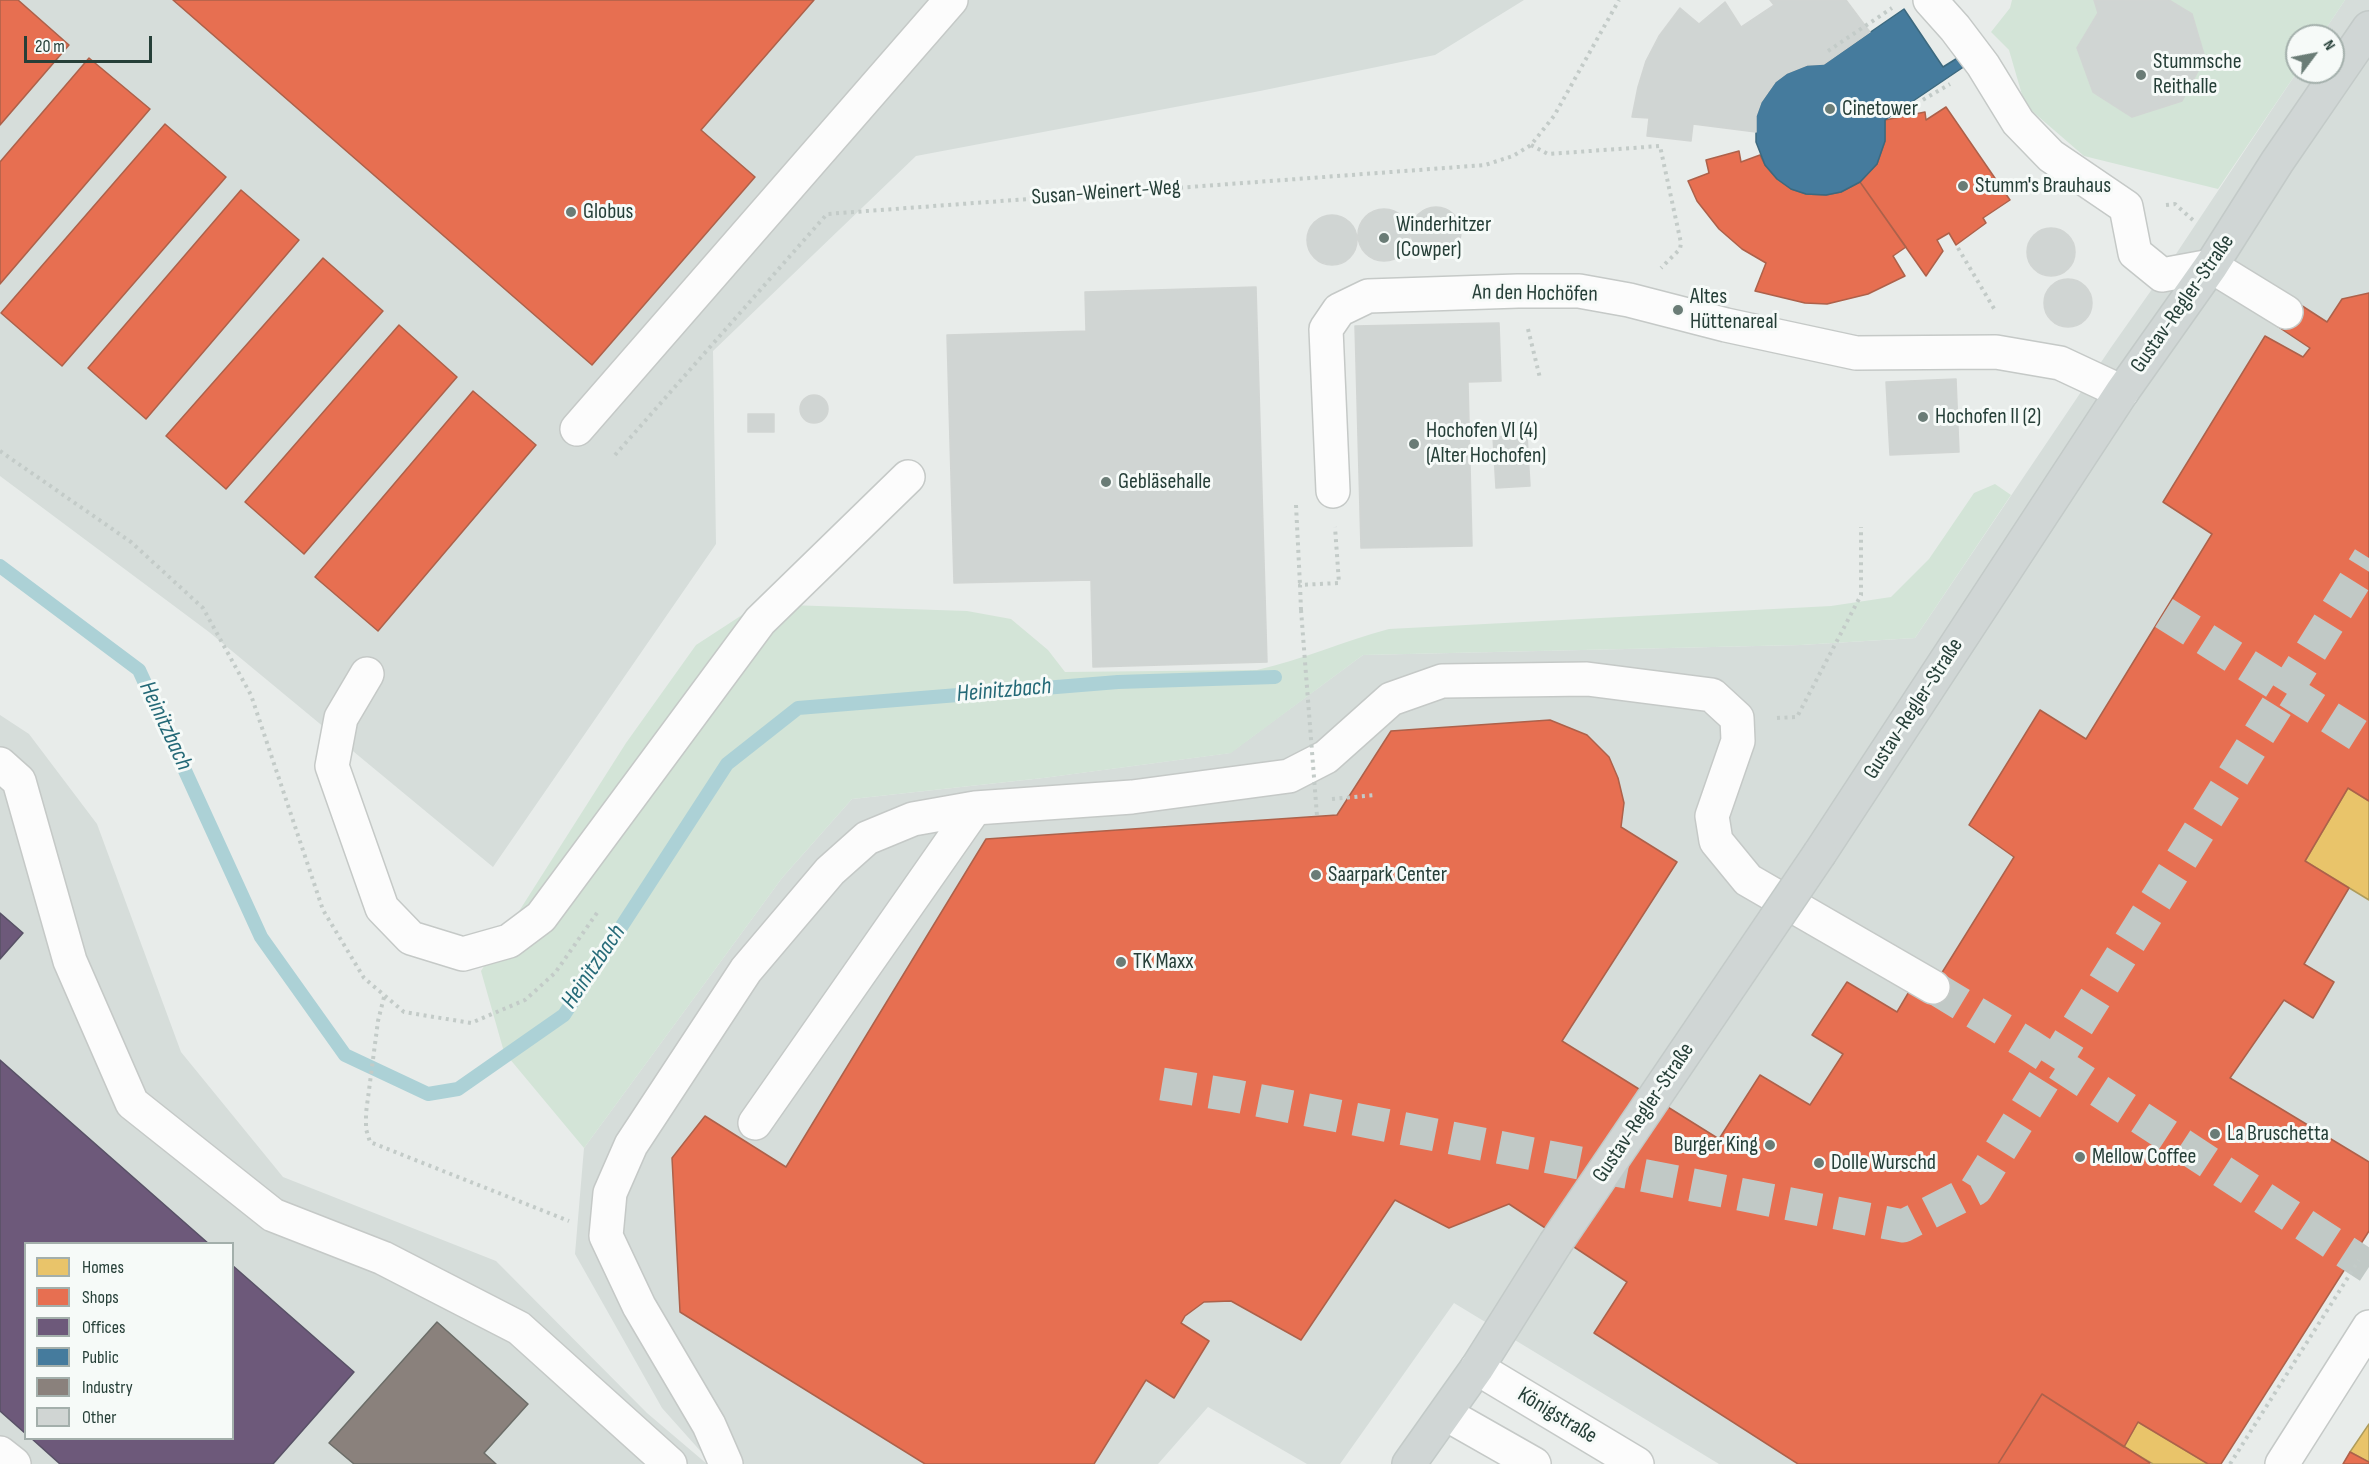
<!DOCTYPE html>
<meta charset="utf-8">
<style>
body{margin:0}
#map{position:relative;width:2369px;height:1464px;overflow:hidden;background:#e8ecea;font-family:"Sofia Sans Condensed",sans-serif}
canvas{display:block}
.legend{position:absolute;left:24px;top:1242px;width:210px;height:198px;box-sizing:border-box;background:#f6faf8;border:2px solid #a3afab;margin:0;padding:8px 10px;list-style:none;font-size:18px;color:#263f38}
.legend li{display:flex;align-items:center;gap:12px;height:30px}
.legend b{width:30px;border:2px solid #a3afab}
.north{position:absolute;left:2285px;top:24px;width:60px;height:60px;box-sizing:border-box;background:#f6faf8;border:2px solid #a3afab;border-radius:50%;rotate:58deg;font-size:16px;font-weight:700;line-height:24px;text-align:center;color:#263f38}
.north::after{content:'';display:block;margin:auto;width:21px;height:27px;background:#6a7c76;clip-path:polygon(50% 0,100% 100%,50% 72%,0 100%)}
.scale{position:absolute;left:24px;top:36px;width:128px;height:27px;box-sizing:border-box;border:3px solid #263f38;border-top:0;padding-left:8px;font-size:18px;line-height:21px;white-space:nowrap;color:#263f38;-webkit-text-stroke:4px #f6faf8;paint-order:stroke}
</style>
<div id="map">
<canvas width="2369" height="1464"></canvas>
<ul class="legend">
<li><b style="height:16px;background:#e9c46a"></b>Homes</li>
<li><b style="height:16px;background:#e76f51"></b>Shops</li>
<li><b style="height:16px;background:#6d597a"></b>Offices</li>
<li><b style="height:16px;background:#457b9d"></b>Public</li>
<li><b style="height:16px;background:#8a817c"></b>Industry</li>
<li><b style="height:16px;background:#d0d5d3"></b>Other</li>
</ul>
<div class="north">N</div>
<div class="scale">20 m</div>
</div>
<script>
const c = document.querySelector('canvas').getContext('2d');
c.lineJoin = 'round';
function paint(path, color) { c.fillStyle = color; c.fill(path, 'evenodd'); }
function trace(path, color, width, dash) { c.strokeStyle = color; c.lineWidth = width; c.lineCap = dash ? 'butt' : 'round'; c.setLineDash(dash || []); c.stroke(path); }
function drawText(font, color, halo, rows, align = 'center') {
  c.font = font + ' "Sofia Sans Condensed",sans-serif'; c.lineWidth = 6; c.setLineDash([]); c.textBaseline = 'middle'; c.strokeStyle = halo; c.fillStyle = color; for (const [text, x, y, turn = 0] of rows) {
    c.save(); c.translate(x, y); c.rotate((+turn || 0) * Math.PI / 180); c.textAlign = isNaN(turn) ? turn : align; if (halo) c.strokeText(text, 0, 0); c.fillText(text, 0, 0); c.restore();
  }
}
paint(new Path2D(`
 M0,0H1524L1435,55L1260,91L916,156L713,351L716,544L493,867L209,632L0,476Z
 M2345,0H2369V1231L2221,1464H1719L1454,1303L1340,1464H1307L1208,1407L1158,1464H712L662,1408L575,1254L584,1148L782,878L852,799L1043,778L1230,753L1363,655L1800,645L1915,638L2112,346L2162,275L2297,72H2333V36H2321Z
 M0,715L29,734L97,824L181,1052L283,1177L496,1261L647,1413L707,1464H0ZM26,1244H232V1438H26Z`), '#d6ddda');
paint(new Path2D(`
 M2012,0H2345L2321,36H2297V72L2218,189L2084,156L2025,105L2009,50L1991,32L2010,8Z
 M1995,484L2011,495L1915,638L1800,645L1363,655L1231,753L1043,778L852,799L782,878L584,1148L504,1052L481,971L626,743L696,645L759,604L967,611L1011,619L1048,650L1065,672L1257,670C1302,660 1344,641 1389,629L1831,606L1891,597L1929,559L1974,493Z`), '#d3e4d7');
const homes = new Path2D(`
 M2348,788L2369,801V900L2305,861Z
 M2138,1422L2208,1464H2153L2124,1447Z
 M2369,1424V1462L2350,1452Z`);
paint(homes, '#e9c46a');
trace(homes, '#ae9c5b', 1.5);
const shops = new Path2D(`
 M0,0H18L69,45L0,125Z
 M173,0H814L701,130L755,177L592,365Z
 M89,58L150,109L0,284V162Z
 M1946,107L2010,200L1983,218L1986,223L1956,245L1949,233L1937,240L1943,251L1926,276L1860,182L1877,164L1885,141V120L1925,112L1926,120Z
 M165,124L226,177L62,366L1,313Z
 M1739,151L1741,162L1760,155L1765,165L1777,179L1791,189L1806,194L1826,195L1841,192L1860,182L1906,247L1893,256L1905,276L1868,294L1827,304L1805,303L1755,291L1766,263L1742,249L1719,229L1697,201L1688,181L1709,173L1706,160Z
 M241,190L299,240L146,419L88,368Z
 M323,258L383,311L226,489L166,436Z
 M2369,293V801L2348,788L2305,861L2349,888L2304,964L2334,982L2313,1018L2284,1000L2230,1078L2369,1162V1231L2221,1464H2208L2138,1422L2124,1447L2042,1394L1998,1464H1798L1594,1333L1627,1282L1509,1204L1449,1228L1395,1200L1301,1340L1231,1301L1204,1302L1185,1316L1181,1323L1209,1341L1174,1398L1146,1380L1094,1464H925L680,1312L672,1158L705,1116L786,1167L986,839L1337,815L1391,731L1550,720L1587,735L1609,757L1618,778L1624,803L1621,827L1677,862L1562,1041L1719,1139L1760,1075L1810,1105L1843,1054L1812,1035L1847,982L1897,1012L1910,990L1933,987L2014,857L1969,825L2040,710L2086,739L2212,534L2163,502L2265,336L2303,357L2310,348L2277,326L2293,300L2327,322L2342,299Z
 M399,325L457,377L304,554L245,502Z
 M473,391L536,445L378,631L315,577Z
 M2042,1394L2150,1463L2149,1464H1998Z
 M2350,1452L2369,1462V1464H2343Z`);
paint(shops, '#e76f51');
trace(shops, '#ad614a', 1.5);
const offices = new Path2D(`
 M0,913L23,933L0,959Z
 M0,1060L209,1244H26V1434L0,1411Z
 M232,1265L354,1372L273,1464H60L31,1438H232Z`);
paint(offices, '#6d597a');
trace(offices, '#585166', 1.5);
const public = new Path2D(`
 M1904,9L1943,67L1959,57L1965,66L1885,120V141L1877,164L1860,182L1841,192L1826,195L1806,194L1791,189L1777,179L1765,165L1756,142V116L1761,102L1775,82L1787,73L1807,65L1824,64Z`);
paint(public, '#457b9d');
trace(public, '#3c697f', 1.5);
const industry = new Path2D(`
 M437,1322L528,1404L484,1453L496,1464H354L329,1443Z`);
paint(industry, '#8a817c');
trace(industry, '#6c6d68', 1.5);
trace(new Path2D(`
 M0,566L139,670L261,937L345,1055L428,1094L458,1089L564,1015L727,764L798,708L1118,682L1275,677`), '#acd1d6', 14);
const building = new Path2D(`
 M1770,0H1846L1870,32L1824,64L1807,65L1787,73L1775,82L1761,102L1756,116V132L1693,124L1691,141L1647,136L1649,118L1632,117L1638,87L1646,61L1659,36L1680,8L1699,24L1725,2L1741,27L1774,5Z
 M2094,0H2169L2192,14L2205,58L2182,101L2132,117L2093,92L2077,48L2098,13Z
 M1411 232a25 25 0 1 1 50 0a25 25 0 1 1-50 0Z
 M1358 235a26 26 0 1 1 52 0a26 26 0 1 1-52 0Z
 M1307 240a25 25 0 1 1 50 0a25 25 0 1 1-50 0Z
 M2027 252a24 24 0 1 1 48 0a24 24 0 1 1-48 0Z
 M2044 303a24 24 0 1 1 48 0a24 24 0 1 1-48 0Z
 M1256,287L1267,662L1093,667L1091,580L954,583L947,335L1086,331L1085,292Z
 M1499,323L1501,381L1468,382L1472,546L1361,548L1355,326Z
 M1956,379L1959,452L1890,455L1886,382Z
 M800 409a14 14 0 1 1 28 0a14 14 0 1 1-28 0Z
 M748,414H774V432H748Z
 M1527,435L1530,486L1496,488L1493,437Z`);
paint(building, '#d0d5d3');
trace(building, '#d1d5d3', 1.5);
trace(new Path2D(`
 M2164,613L2369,742
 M1933,987L2029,1045L2369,1267
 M1162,1084L1236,1096L1903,1226L1976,1189L2369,558`), '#c1c9c6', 33, [33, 16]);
const minor = new Path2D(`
 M1930,0L1955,28L1983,65L2018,122L2051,156L2126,207L2135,253L2162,275L2211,266L2286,312
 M577,429L951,0
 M1333,491L1326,329L1339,310L1368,296L1518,291H1579L1629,300L1726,325L1856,353L1996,352L2060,363L2122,392
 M367,674L341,718L332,766L382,908L411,938L463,954L509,941L541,917L760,621L908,477
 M0,764L19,781L70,961L132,1103L273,1215L383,1258L519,1328L670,1464
 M755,1123L975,808
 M1477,1368L1637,1464
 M1446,1414L1534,1464
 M0,1453L14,1464
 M726,1464L709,1425L639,1306L606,1236L610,1193L631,1145L746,970L830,871L867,838L913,819L975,808L1132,797L1289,776L1326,757L1391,699L1442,681L1587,679L1712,695L1737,718L1738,741L1712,816L1716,841L1748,880L1933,987
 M2282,1464L2369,1327`);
const major = new Path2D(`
 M1820,853L2122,392L2211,266L2277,162L2369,28
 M1409,1464L1477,1368L1555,1244`);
trace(minor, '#c5c9c7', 36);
trace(major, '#c3cac8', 36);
trace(new Path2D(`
 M1828,51L1892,8
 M1897,115L1950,84
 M1531,145L1548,154L1660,146L1681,243L1680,249L1661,268
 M2166,205L2175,204L2194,221
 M1958,248L1996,312
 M1528,329L1540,378
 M0,451L131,542L203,608L251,695L323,910L364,978L404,1012L471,1023L525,1000L555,973L599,910
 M615,455L827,214L1485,165L1513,156L1531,145L1554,116L1619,0
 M1296,505L1300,585
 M1301,610L1300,585L1339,583L1335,527
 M1777,718L1797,717L1861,595V527
 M1332,799L1376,795
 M384,997L378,1021L366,1113V1129L370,1142L569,1221
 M2230,1464L2359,1260`), '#c3cbc8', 4, [3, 4.5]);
trace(minor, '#fcfcfc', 33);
trace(major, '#d0d6d5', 33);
const majorBridge = new Path2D(`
 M1555,1244L1820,853`);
trace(majorBridge, '#c3cac8', 36, []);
trace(new Path2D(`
 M1301,610L1317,816`), '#c3cbc8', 4, [3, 4.5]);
trace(majorBridge, '#d0d6d5', 33);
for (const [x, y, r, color] of [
 [2141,75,6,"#6a7c76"],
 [1830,109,6,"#6a7c76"],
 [1963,186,6,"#6a7c76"],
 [571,212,6,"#6a7c76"],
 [1384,238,6,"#6a7c76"],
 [1678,310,6,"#6a7c76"],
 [1923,417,6,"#6a7c76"],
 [1414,444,6,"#6a7c76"],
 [1106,482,6,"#6a7c76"],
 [1316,875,6,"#6a7c76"],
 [1121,962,6,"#6a7c76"],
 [2215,1134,6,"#6a7c76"],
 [1770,1145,6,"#6a7c76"],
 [2080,1157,6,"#6a7c76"],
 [1819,1163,6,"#6a7c76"]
]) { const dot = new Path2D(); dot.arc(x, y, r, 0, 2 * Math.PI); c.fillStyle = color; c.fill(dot); trace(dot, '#f6faf8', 2); }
drawText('22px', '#263f38', '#f6faf8', [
 ["Stummsche",2153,62],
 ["Reithalle",2153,87],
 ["Cinetower",1842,109],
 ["Stumm's Brauhaus",1975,186],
 ["Globus",583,212],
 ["Winderhitzer",1396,225],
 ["(Cowper)",1396,250],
 ["Altes",1690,297],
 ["Hüttenareal",1690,322],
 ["Hochofen II (2)",1935,417],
 ["Hochofen VI (4)",1426,431],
 ["(Alter Hochofen)",1426,456],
 ["Gebläsehalle",1118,482],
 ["Saarpark Center",1328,875],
 ["TK Maxx",1133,962],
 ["La Bruschetta",2227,1134],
 ["Burger King",1758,1145,"right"],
 ["Mellow Coffee",2092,1157],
 ["Dolle Wurschd",1831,1163]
], 'left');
drawText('22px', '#263f38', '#f6faf8', [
 ["Susan-Weinert-Weg",1106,193,-4],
 ["An den Hochöfen",1535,294,1],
 ["Gustav-Regler-Straße",2183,304,-55],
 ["Gustav-Regler-Straße",1914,709,-57],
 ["Gustav-Regler-Straße",1644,1113,-56],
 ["Königstraße",1557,1416,31]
]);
drawText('italic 24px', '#246977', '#f6faf8', [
 ["Heinitzbach",1004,691,-5],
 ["Heinitzbach",165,726,65],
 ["Heinitzbach",594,967,-56]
]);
</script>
